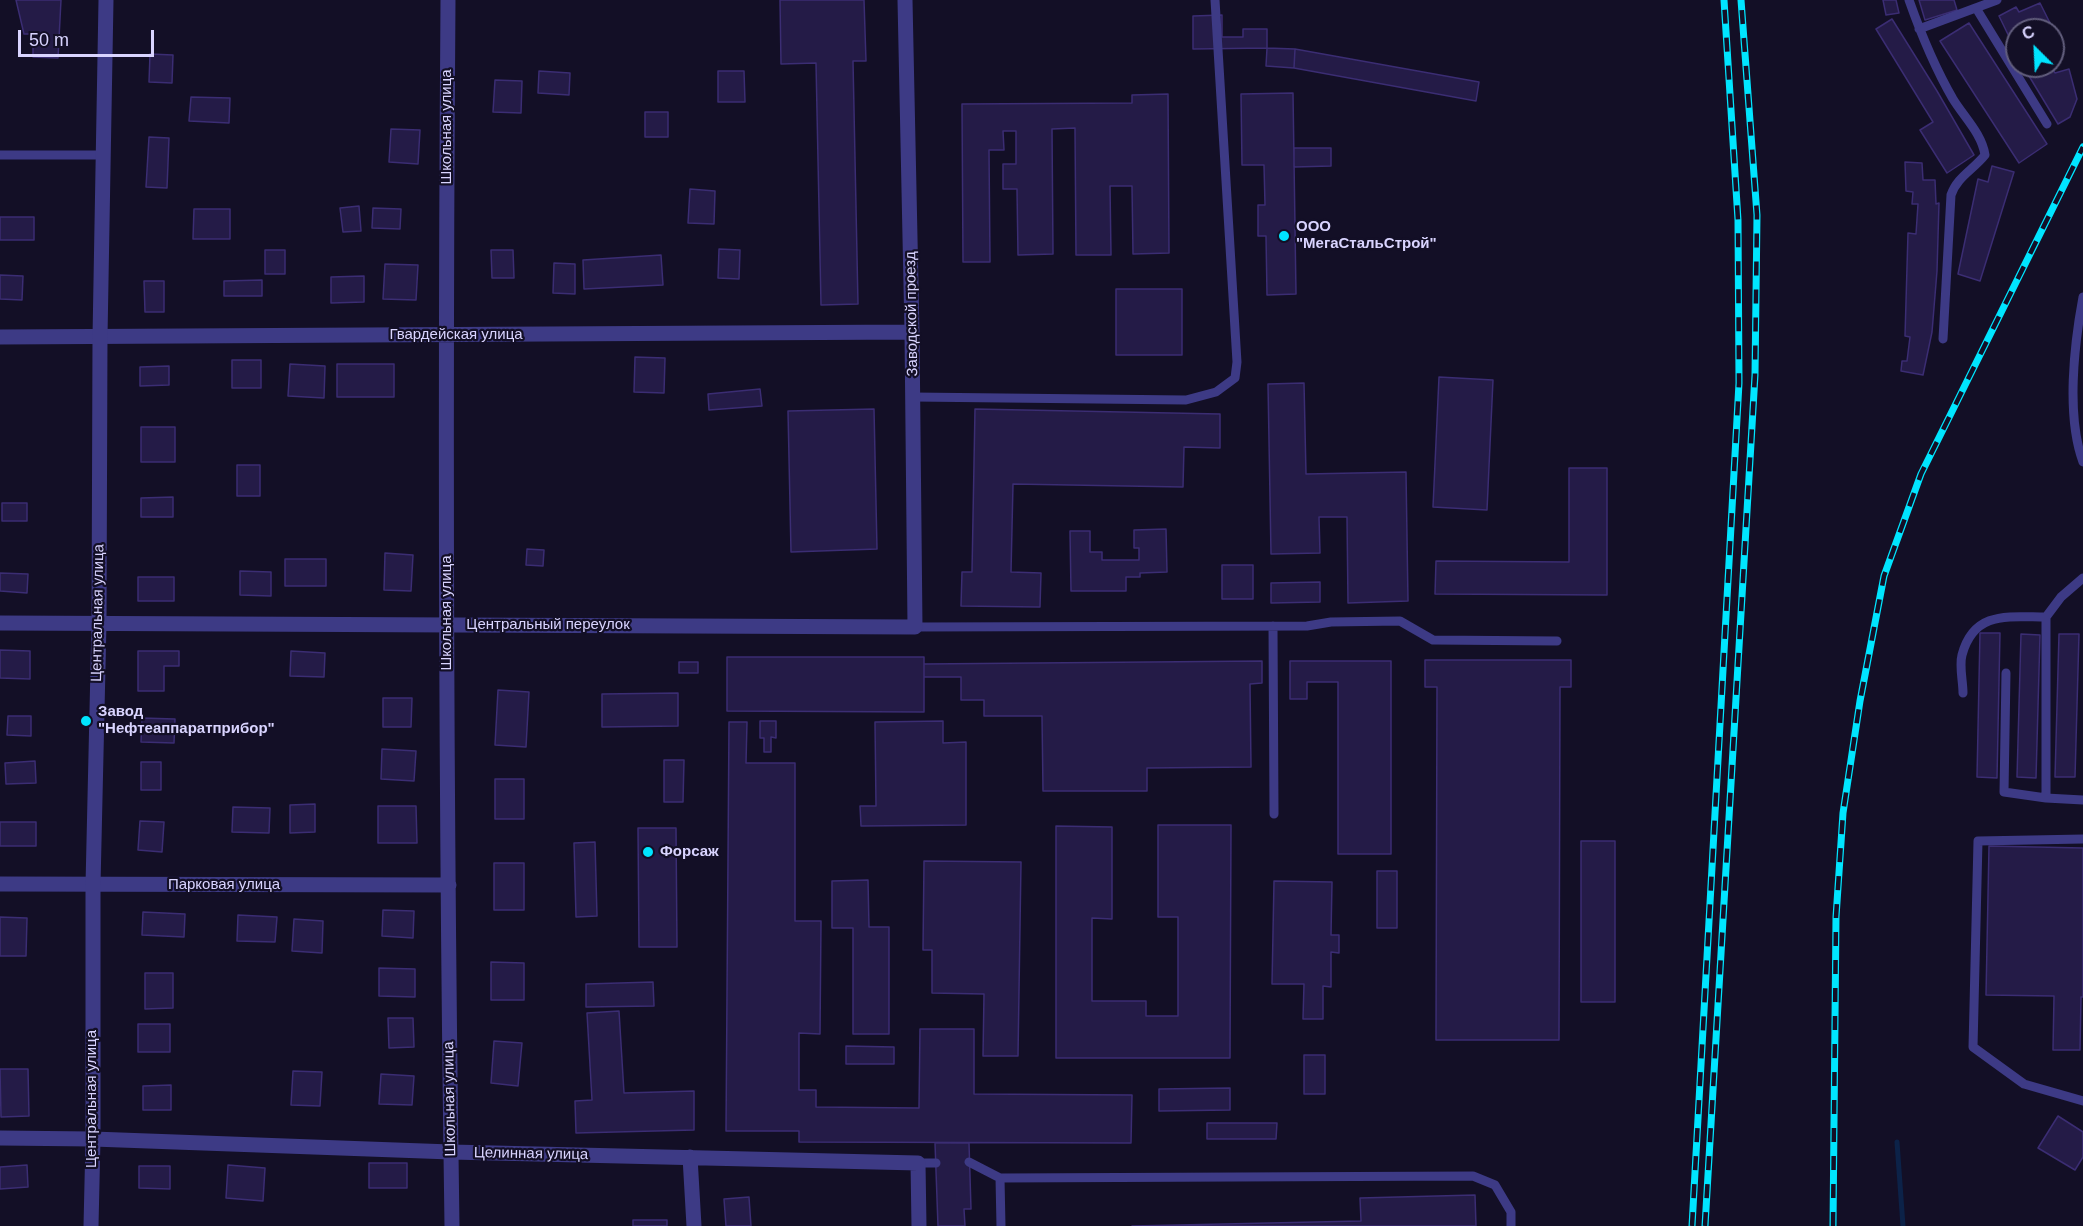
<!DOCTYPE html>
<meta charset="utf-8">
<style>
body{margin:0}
#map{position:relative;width:2083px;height:1226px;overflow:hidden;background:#130f26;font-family:Helvetica,sans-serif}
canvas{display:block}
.north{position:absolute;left:2005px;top:18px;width:60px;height:60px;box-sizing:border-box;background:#130f26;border:2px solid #625e7d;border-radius:50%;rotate:336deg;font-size:16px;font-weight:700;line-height:24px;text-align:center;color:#d9d4ff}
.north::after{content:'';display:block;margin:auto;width:21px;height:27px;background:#00e5ff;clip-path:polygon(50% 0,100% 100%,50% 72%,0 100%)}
.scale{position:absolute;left:18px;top:30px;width:136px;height:27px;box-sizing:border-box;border:3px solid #d9d4ff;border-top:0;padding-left:8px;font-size:18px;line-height:21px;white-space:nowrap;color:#d9d4ff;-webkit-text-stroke:4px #130f26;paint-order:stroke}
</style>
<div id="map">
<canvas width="2083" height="1226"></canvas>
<div class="north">С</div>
<div class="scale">50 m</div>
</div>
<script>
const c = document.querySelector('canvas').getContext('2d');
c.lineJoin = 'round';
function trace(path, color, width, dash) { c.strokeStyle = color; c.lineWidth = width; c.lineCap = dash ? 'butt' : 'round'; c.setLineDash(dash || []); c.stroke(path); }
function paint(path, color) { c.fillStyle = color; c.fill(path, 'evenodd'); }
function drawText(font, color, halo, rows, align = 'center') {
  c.font = font + ' Helvetica,sans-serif'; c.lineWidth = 4.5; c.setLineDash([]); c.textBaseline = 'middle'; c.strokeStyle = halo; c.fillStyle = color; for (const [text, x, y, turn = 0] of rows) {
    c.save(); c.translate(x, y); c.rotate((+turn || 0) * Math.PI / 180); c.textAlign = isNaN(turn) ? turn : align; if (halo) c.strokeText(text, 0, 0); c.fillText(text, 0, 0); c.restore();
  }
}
trace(new Path2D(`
 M1897,1142L1903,1226`), '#0c2248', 5);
const building = new Path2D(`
 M16,0H61L58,58L33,57V34H24Z
 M780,0H864L866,61H853L858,304L821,305L816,63L781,64Z
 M1883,0H1896L1899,13L1886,15Z
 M1919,0H1954L1957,10L1925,20Z
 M2040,3L2059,41L2053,44V30H2017V53L1999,16L2016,7L2019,12Z
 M1222,15V37H1243V29H1267V48L1193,49V16Z
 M1892,19L1937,91L1974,155L1947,173L1920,130L1933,122L1876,29Z
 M1969,23L2047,144L2019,163L1940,41Z
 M1267,48L1295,49L1294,68L1266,66Z
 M1295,49L1479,82L1476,101L1294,68Z
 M150,54L173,55L172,83L149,82Z
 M2023,66H2051L2055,73L2069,69L2077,99L2070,117L2058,124Z
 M539,71L570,73L569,95L538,93Z
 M718,71H744L745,102H718Z
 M495,80L522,81L521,113L493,112Z
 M1293,93L1296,294L1267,295L1266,236H1258V205H1265L1264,165H1242L1241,94Z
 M1168,94L1169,253L1133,254L1132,186H1110L1111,255H1076L1075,128L1052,129L1053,254L1018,255L1017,189H1003V164H1016V131H1003L1004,150H989L990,262H963L962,104L1132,103V95Z
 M191,97L230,98L229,123L189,121Z
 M645,112H668V137H645Z
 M391,129L420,130L418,164L389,162Z
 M149,137L169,138L167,188L146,187Z
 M1294,148H1331V166L1294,167Z
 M1905,162L1922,163L1923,180H1935L1936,204L1939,203L1937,271L1932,332L1923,375L1901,371L1902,361H1907L1910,337L1905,336L1908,233L1916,234L1918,204H1912L1913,192L1906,191Z
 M1992,166L2014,172L1980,281L1958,274L1978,179L1988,182Z
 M690,189L715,191L714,224L688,223Z
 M359,206L361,231L343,232L340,208Z
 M373,208L401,209L400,229L372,228Z
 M194,209H230V239H193Z
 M0,217H34V240H0Z
 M719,249L740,250L739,279L718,278Z
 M265,250H285V274H265Z
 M491,250H513L514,278H492Z
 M661,255L663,285L584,289L583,260Z
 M554,263L575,264V294L553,293Z
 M385,264L418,265L416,300L383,299Z
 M0,275L23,276L22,300L0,299Z
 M364,276V302L331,303V277Z
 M262,280V296H224V281Z
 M144,281H164V312H145Z
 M1116,289H1182V355H1116Z
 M635,357L665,358L664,393L634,392Z
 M232,360H261V388H232Z
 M290,364L325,366L324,398L288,396Z
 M337,364H394V397H337Z
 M169,366V385L140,386V367Z
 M1439,377L1493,380L1487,510L1433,507Z
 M1304,383L1306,474L1406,472L1408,601L1348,603L1347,517H1319L1320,553L1271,554L1268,384Z
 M760,389L762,406L709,410L708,394Z
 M874,409L877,549L791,552L788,411Z
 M975,409L1220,414V448L1184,447L1183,487L1013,484L1011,572L1041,573L1040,607L961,606L962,572H972Z
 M141,427H175V462H141Z
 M237,465H260V496H237Z
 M1569,468H1607V595L1435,594L1436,561L1569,562Z
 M173,497V517H141V498Z
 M2,503H27V521H2Z
 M1166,529L1167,572L1140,573V577H1126V591H1071L1070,531H1090V552H1102V560H1139V548H1134V530Z
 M527,549L544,550L543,566L526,565Z
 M385,553L413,555L411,591L384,590Z
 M285,559H326V586H285Z
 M1222,565H1253V599H1222Z
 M240,571L271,572V596L240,595Z
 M0,573L28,574L27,593L0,591Z
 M138,577H174V601H138Z
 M1320,582V602L1271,603V583Z
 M1980,633H2000L1997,778L1977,777Z
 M2021,634L2040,635L2036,778L2017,777Z
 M2059,634H2079L2075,777H2055Z
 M0,650L30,651V679L0,678Z
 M138,651H179V666H164V691H138Z
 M291,651L325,653L324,677L290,676Z
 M727,657H924V712L727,711Z
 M1425,660H1571V687H1560L1559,1040H1436L1437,687H1425Z
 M1262,661V683L1250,684L1251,767L1147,768V791H1043L1042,716H984V700H961V677H924V664Z
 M1290,661H1391V854H1338V682H1307V699H1290Z
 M679,662H698V673H679Z
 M498,690L529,692L526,747L495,745Z
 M678,693V726L602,727V694Z
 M383,698H412L411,727H383Z
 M8,716H31V736L7,735Z
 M142,718L175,719L174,743L141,742Z
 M760,721H776V738L771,737V752H764V738H760Z
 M943,721V743L966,742V825L861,826L860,806H876L875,722Z
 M729,722H747L746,763H795V921H821L820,1034L799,1033V1090H816V1107L919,1108L920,1029H974V1094L1132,1095L1131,1143L799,1142V1131H726Z
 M382,749L416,751L414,781L381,779Z
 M664,760H684L683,802H664Z
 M35,761L36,783L6,784L5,763Z
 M141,762H161V790H141Z
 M495,779H524V819H495Z
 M315,804V832L290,833V805Z
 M378,806H416L417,843H378Z
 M233,807L270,808L269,833L232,832Z
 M140,821L164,822L162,852L138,850Z
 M0,822H36V846H0Z
 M1158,825H1231L1230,1058H1056V826L1112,827V919L1092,918V1001H1146V1016H1178V917H1158Z
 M638,828H676L677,947H639Z
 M1581,841H1615V1002H1581Z
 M595,842L597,916L576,917L574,843Z
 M1989,846L2083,848V997H2081L2080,1050H2053L2054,996L1986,995Z
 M924,861L1021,862L1018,1056H983L984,994L932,993V950H923Z
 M494,863H524V910H494Z
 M1377,871H1397V928H1377Z
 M868,880L869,927H889V1034H853V928H832V881Z
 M1274,881L1332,882L1331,935H1339V953L1331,952V987L1323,986V1019H1303L1304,984H1272Z
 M383,910L414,911L413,938L382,936Z
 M143,912L185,914L184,937L142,935Z
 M238,915L277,917L275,942L237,941Z
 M0,917L27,918L26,956H0Z
 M294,919L323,921L322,953L292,951Z
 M491,962L524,963V1000H491Z
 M379,968L415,969V997L379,996Z
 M145,973H173V1008L145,1009Z
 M653,982L654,1006L586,1007V984Z
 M619,1011L624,1093L694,1091V1130L576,1133L575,1101L592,1100L587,1013Z
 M388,1018H413L414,1047L389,1048Z
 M138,1024H170V1052H138Z
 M494,1041L522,1043L518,1086L491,1083Z
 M846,1046L894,1047V1064H846Z
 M1304,1055H1325V1094H1304Z
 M0,1069H28L29,1116L1,1117Z
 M293,1071L322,1072L320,1106L291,1105Z
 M381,1074L414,1076L412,1105L379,1104Z
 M171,1085V1110H143V1086Z
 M1230,1088V1110L1159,1111V1089Z
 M2058,1116L2083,1132V1157L2075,1170L2038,1148Z
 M1207,1123H1277L1276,1139H1207Z
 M935,1143H969L971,1209H964L965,1226H938Z
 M369,1163H407V1188H369Z
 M27,1165L28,1187L0,1189V1167Z
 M228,1165L265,1168L263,1201L226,1198Z
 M139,1166H170V1189L139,1188Z
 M1475,1195L1476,1226H1132L1361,1221L1360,1198Z
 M749,1197L751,1226H726L724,1199Z
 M633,1220H667V1226H633Z`);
paint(building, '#241b47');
trace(building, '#3b2d73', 1.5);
trace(new Path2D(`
 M1909,0C1921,34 1935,68 1953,99C1964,117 1982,134 1985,155C1973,170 1957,177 1951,195L1943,339
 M1976,8L2047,124
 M1919,29L1997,0
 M0,155H103
 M2083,297C2074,345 2066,416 2083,462
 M913,397L1186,400L1216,392L1235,378L1237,362L1215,0
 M1273,626L1274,814
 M915,627L1307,626L1331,622L1400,621L1433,640L1557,641
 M2006,673L2004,792L2046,798L2083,800
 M1963,693C1963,681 1959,666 1962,655C1974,610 2009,617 2046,617
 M2046,798V617L2061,597L2083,578
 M2083,839L1978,841L1973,1047L2024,1084L2083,1101
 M969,1162L1000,1178L1473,1176L1495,1185L1511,1212V1226
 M918,1163H936
 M1000,1178L1001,1226`), '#3d3a85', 9);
trace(new Path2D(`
 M448,0C445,409 446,817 452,1226
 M0,337L912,332
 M0,623L915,627L912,332L905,0
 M0,884L449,885
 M0,1138L93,1139L451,1152L918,1163L919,1226
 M690,1157L694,1226`), '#3d3a85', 15);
trace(new Path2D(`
 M91,1226L93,1139V885L99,623L100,337L106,0`), '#3d3a85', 15);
const rail = new Path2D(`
 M1692,1226L1739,383L1738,220L1724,0
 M1705,1226L1755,375L1757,215L1741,0
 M1833,1226L1836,917L1843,813L1860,701L1884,576L1921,474L2083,147`);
trace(rail, '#00e5ff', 7);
trace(rail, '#130f26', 4.5, [14]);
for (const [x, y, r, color] of [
 [1284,236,6,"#00e5ff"],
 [86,721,6,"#00e5ff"],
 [648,852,6,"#00e5ff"]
]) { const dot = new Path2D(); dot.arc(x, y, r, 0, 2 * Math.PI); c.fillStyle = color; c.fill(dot); trace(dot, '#130f26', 2); }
drawText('15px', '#d9d4ff', '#130f26', [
 ["Школьная улица",447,127,-90],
 ["Заводской проезд",912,314,-91],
 ["Гвардейская улица",456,335],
 ["Центральная улица",98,613,-89],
 ["Школьная улица",447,613,-90],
 ["Центральный переулок",548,625],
 ["Парковая улица",224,885],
 ["Центральная улица",92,1099,-90],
 ["Школьная улица",450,1099,-91],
 ["Целинная улица",531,1154,1]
]);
drawText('bold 15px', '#d9d4ff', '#130f26', [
 ["ООО",1296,227],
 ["\"МегаСтальСтрой\"",1296,244],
 ["Завод",98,712],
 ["\"Нефтеаппаратприбор\"",98,729],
 ["Форсаж",660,852]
], 'left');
</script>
